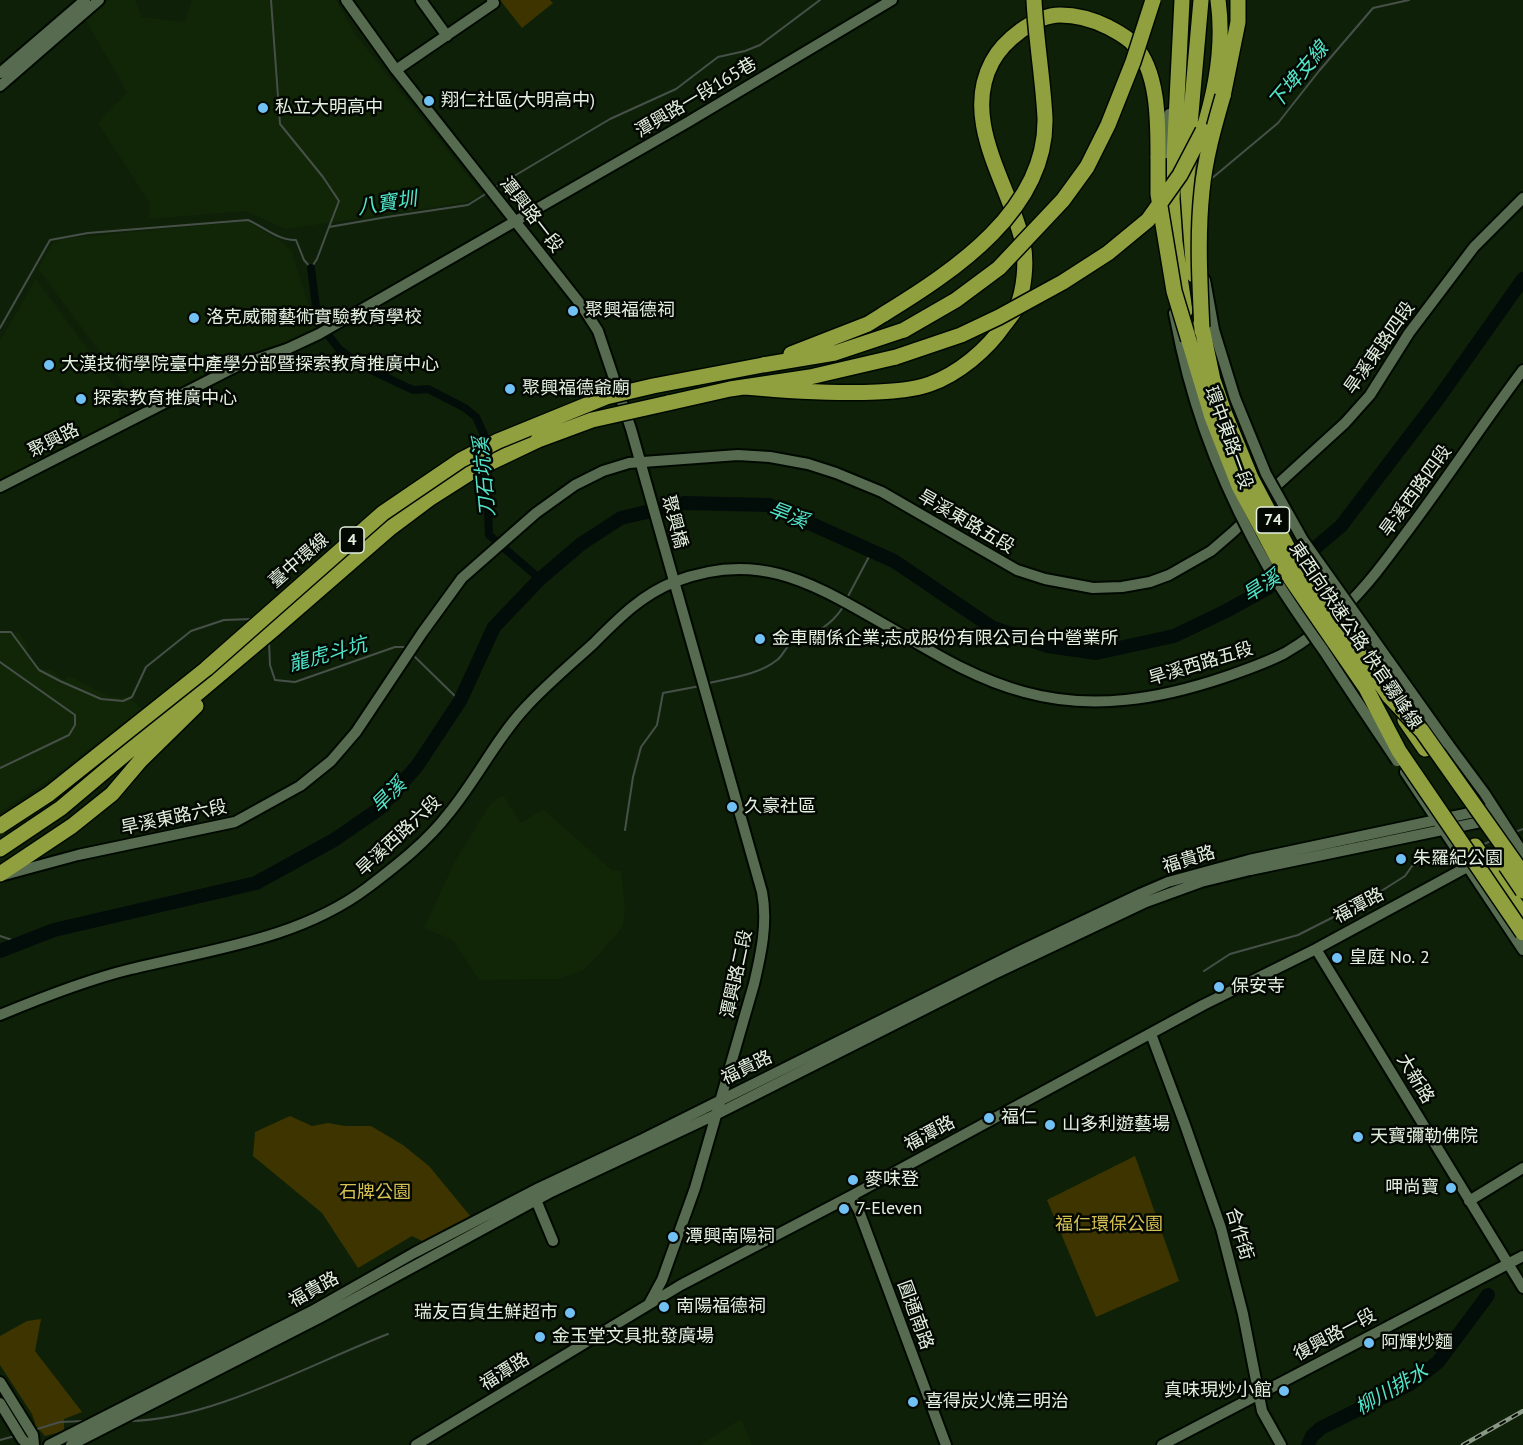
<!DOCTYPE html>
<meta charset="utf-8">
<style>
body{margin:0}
canvas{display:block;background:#0e2008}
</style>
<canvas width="1523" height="1445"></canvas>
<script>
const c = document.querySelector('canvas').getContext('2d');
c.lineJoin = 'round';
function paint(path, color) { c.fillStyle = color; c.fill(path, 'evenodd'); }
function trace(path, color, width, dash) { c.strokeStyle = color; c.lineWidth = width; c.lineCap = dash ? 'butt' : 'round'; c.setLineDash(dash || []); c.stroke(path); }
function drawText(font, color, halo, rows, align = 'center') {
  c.font = font + ' "PT Sans","Noto Sans TC",sans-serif'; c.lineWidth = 5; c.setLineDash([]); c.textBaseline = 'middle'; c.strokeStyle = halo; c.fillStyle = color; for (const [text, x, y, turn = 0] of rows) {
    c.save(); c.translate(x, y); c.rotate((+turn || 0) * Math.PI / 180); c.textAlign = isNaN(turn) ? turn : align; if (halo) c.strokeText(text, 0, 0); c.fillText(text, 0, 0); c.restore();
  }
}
paint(new Path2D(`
 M108,0H136L141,17L185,22L192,0H336L355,34L482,194L467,202L286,229L245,211L149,219V202L98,123L127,92L85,19Z
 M247,221L284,243L292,252L316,330L286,343L248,354L144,406L139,404L134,398L38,269L52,244L61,239Z
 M36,279L116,388L120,419L0,481V341Z
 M7,631L19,633L28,646L27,656L43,670L51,669L64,681L69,676L108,696L121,698L128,697L142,709L50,779L0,812V632Z
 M503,795L521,823L543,809L613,871H621L625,906L623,926L603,950L582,971L557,979L479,980L453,940L424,928L455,861L491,803Z
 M741,1419L752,1445H700Z`), '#102607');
paint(new Path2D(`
 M500,0H550L553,3L522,28Z
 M290,1116L312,1126L328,1123L345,1126H371L403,1145L429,1166L471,1217L424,1242L412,1236L358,1268L322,1213L253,1156L255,1132Z
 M1135,1156L1179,1281L1096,1317L1047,1200Z
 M41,1319L35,1351L82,1412L64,1419V1431L45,1436L36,1426L32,1414L0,1365V1336L27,1321Z`), '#3d3400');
trace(new Path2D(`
 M271,0L280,124L323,177L339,201L329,227
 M1211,179L1278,123L1319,71L1373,8L1409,0
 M494,188L610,119L676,89L718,57L745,51L760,45L820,0
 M0,328L50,240L88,233L248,220C264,227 279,241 296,240L304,260L311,268L317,259L329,227L387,217L468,205L487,193
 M846,600L872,551
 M0,632H11L39,670L60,681L101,699L123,701L132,697L146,667L191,631L224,620L252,619
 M269,642L270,665L275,680L295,682L395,647H404L406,649
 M413,655L460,701
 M0,662L75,715V725L69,735L0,768
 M705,684C728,678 757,676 777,660C783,656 785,647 792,643C795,640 801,640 805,638C820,631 836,620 844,605
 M625,830L633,777L641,747L657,725L663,693L700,686
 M1515,832L1523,829
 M1482,845L1493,840
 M0,936L21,943
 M1204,971L1230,954L1298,935L1367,900L1405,876L1412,866L1457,854
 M129,1421C211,1420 310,1364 388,1334
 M34,1430L60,1422L84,1421
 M0,1440L15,1436`), '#465049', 2);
trace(new Path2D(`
 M311,268L318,322L339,349L360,365L413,390L428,389L465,408L476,417L486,439V448
 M486,463L489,535L540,579`), '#020c09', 8);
trace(new Path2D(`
 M0,951L54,930L256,883L334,840L379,809L417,766L460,701L494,627L540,579L581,544L621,518L684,503L769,505L894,561L993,628L1048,646L1096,653L1174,636L1226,611L1268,588L1341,526L1438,399L1523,279
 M1308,1445L1312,1436L1321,1428L1410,1384L1438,1362L1488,1295`), '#020c09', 14);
const minor = new Path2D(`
 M346,0L396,70L582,306L598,331L631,429L762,892C768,923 761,954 754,984L695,1188L662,1280L649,1304
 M421,0L447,36
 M396,70L494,3L492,0
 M0,73L85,0
 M0,86L99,0
 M1164,173L1169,114
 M1196,194V146
 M1205,280L1214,330
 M1174,313L1181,347
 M0,487L237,366L287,349L319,334L688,122L892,0
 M1448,744L1485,794L1523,853
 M1405,772L1523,950
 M4,875L78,855L235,822L300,786L331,761L356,732L422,633L462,578L536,513L575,485L603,471L629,463L738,455L770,457L808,464L836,473L882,492L1017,570L1045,579L1093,588L1122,587L1150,582L1169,575L1211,551L1233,532L1257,509L1277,485L1345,423L1370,395L1409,333L1474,247L1523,198
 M1316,949L1523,1288
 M0,1015C43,997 86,980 131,969C212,949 299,939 367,888C396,866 427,842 449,813C477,779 496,739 525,708C546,685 570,665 593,644C617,620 641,595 674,582C753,551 806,579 875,619C923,646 970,678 1024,692C1092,711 1160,699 1225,677C1245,670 1266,663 1285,653C1306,641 1327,624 1344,608C1369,584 1389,556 1409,529C1448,477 1484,422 1523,370
 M1151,1034L1185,1125L1221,1228L1243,1314L1262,1411L1281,1445
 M851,1196L859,1211L946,1445
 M536,1200L553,1241
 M1469,1201L1523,1168
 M0,1382L33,1435L34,1445
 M0,1403L22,1439L28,1445
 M49,1445L312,1311L414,1253L539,1188L643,1139L1018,952L1140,894L1168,882L1249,860L1493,808
 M71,1445L319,1318L549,1193L717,1114L992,975L1146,902L1201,882L1250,870L1500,818
 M416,1445L681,1285L851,1196L1203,1005L1316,949L1467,867
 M1162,1445L1523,1256`);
const highway = new Path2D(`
 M1182,0L1172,199L1175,242L1185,311
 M1223,96L1238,22V0
 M1203,131C1216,90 1224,42 1218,0
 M1194,275L1187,178L1189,136L1201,0
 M791,354L868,324L884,314
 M763,365L835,353L904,330
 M745,387C789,391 832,394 877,392C895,391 913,390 930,384C958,374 987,350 1004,325C1008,320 1014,313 1017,307C1024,290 1027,262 1023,244C1011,186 960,122 992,62C1003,41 1035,15 1060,15C1076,15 1094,20 1108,27C1117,32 1128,37 1134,45C1159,72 1158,124 1158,158
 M668,403L730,389L810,377L896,357
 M1405,720L1425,749
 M1475,846L1523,915
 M0,849L61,808L275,628L389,529L429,499L473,471L538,440
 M0,874L72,826L112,794L140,761L196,706`);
trace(minor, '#000900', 14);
trace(highway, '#000900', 18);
trace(minor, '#566b4f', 10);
trace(highway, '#90a03f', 15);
const rail = new Path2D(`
 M1463,1445L1523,1411`);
trace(rail, '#899884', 4.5);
trace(rail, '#030802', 2, [7]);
const minorBridge = new Path2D(`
 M1214,330L1235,398L1266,474L1303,540L1448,744
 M1181,347C1198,425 1229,499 1268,567C1285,596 1305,624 1324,651C1348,688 1373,725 1397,761`);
const highwayBridge = new Path2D(`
 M1158,158V194L1174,291L1212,417L1239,486L1280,563L1366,688L1399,751L1523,933
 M884,314C954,271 1047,210 1045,118C1043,79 1036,40 1034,0
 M1201,323L1213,380L1224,412L1251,478L1291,554L1389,696L1422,731L1523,874
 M904,330L956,300L999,268L1063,200L1087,167L1108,125L1133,62L1153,0
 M1202,331C1200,284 1197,238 1202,191C1205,159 1214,127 1223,96
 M896,357L961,335L999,317L1063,282L1108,253L1148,220L1180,175L1203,131
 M538,440L592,420L668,403
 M0,826L49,794L206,669L383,513L461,460L498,441L606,397L653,386L763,365
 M1506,866L1523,891`);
trace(minorBridge, '#000900', 14, []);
trace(highwayBridge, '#000900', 18, []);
trace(minorBridge, '#566b4f', 10);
trace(highwayBridge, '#90a03f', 15);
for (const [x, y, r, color] of [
 [429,101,6,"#72c1f5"],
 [263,108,6,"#72c1f5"],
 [573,311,6,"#72c1f5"],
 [194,318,6,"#72c1f5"],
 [49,365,6,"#72c1f5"],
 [510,389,6,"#72c1f5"],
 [81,399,6,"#72c1f5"],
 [760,639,6,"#72c1f5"],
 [732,807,6,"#72c1f5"],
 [1401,859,6,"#72c1f5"],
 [1337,958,6,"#72c1f5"],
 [1219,987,6,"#72c1f5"],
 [989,1118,6,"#72c1f5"],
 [1050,1125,6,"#72c1f5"],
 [1358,1137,6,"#72c1f5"],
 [853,1180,6,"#72c1f5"],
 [1451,1188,6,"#72c1f5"],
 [844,1209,6,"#72c1f5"],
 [673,1237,6,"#72c1f5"],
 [664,1307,6,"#72c1f5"],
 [570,1313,6,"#72c1f5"],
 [540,1337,6,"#72c1f5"],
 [1369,1343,6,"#72c1f5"],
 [1284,1391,6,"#72c1f5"],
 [913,1402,6,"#72c1f5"]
]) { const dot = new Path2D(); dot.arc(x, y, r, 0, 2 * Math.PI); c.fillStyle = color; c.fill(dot); trace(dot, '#030802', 2); }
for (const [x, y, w] of [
 [1273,520,33],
 [352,540,24]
]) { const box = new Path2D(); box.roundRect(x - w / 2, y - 13, w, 26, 4.5); c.fillStyle = '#030802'; c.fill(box); trace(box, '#e3efdf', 1.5); }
drawText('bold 16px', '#e3efdf', null, [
 ["74",1273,520],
 ["4",352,540]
]);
drawText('18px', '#e3efdf', '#030802', [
 ["潭興路一段165巷",696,98,-31],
 ["潭興路一段",531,215,52],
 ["旱溪東路四段",1380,348,-55],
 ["環中東路一段",1228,438,70],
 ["聚興路",54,441,-27],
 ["旱溪西路四段",1416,491,-54],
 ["聚興橋",674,522,75],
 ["旱溪東路五段",966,522,30],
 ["臺中環線",299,561,-41],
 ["東西向快速公路 快官霧峰線",1355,636,56],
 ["旱溪西路五段",1201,664,-17],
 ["旱溪東路六段",174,818,-12],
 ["旱溪西路六段",399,836,-43],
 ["福貴路",1189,860,-17],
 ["福潭路",1359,906,-28],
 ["潭興路二段",737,974,-78],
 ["福貴路",747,1068,-26],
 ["大新路",1415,1079,59],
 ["福潭路",930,1134,-28],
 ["合作街",1239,1234,73],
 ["福貴路",314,1290,-29],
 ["圓通南路",915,1315,70],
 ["復興路一段",1335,1335,-28],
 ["福潭路",505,1372,-32]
]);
drawText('18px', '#e3efdf', '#030802', [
 ["翔仁社區(大明高中)",441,101],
 ["私立大明高中",275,108],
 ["聚興福德祠",585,311],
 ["洛克威爾藝術實驗教育學校",206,318],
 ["大漢技術學院臺中產學分部暨探索教育推廣中心",61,365],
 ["聚興福德爺廟",522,389],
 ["探索教育推廣中心",93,399],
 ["金車關係企業;志成股份有限公司台中營業所",772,639],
 ["久豪社區",744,807],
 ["朱羅紀公園",1413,859],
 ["皇庭 No. 2",1349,958],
 ["保安寺",1231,987],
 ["福仁",1001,1118],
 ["山多利遊藝場",1062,1125],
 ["天寶彌勒佛院",1370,1137],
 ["麥味登",865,1180],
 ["呷尚寶",1439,1188,"right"],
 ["7-Eleven",856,1209],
 ["潭興南陽祠",685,1237],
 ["南陽福德祠",676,1307],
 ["瑞友百貨生鮮超市",558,1313,"right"],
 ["金玉堂文具批發廣場",552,1337],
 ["阿輝炒麵",1381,1343],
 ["真味現炒小館",1272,1391,"right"],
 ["喜得炭火燒三明治",925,1402]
], 'left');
drawText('18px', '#d7c053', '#030802', [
 ["石牌公園",375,1193],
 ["福仁環保公園",1109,1225]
]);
drawText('italic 20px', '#51e5ca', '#030802', [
 ["下埤支線",1299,76,-50],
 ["八寶圳",387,204,-9],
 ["刀石坑溪",485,477,-95],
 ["旱溪",788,516,21],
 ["旱溪",1262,587,-33],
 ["龍虎斗坑",328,655,-15],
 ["旱溪",389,796,-45],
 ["柳川排水",1392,1390,-30]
]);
</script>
